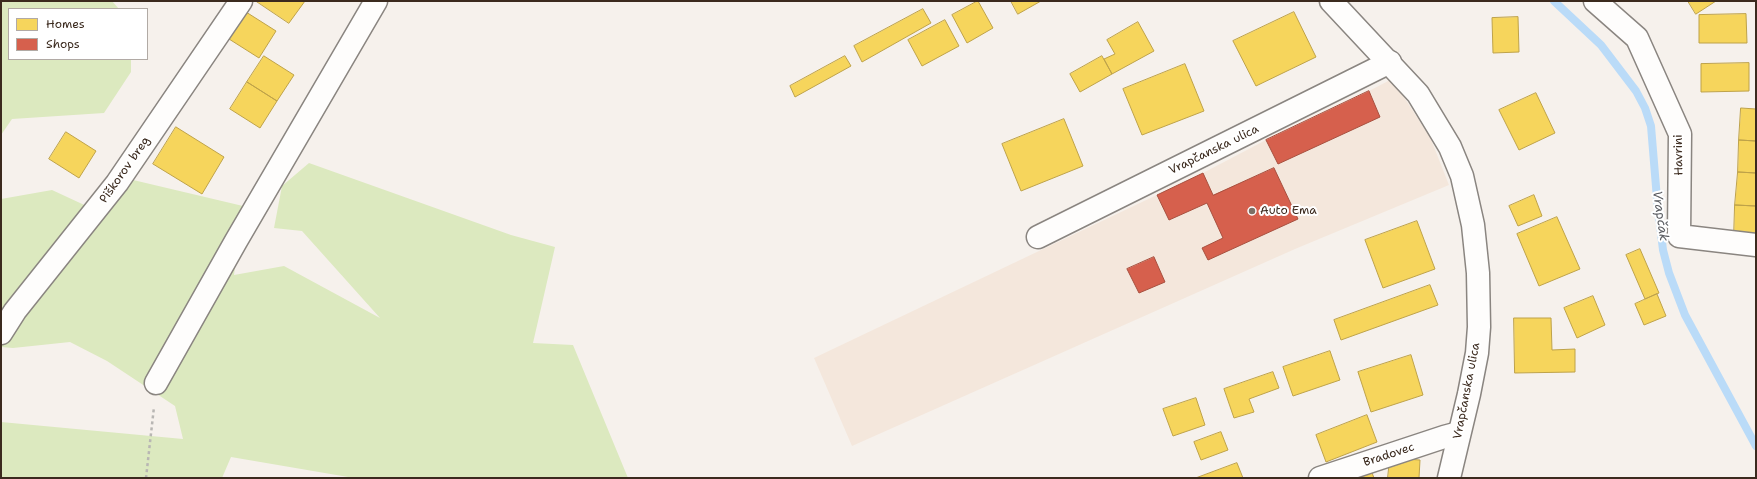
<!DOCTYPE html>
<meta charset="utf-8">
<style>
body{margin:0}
#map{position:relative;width:1757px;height:479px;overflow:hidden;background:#f6f1ec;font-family:"Shantell Sans",sans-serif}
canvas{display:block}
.frame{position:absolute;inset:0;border:2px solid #3b2a1e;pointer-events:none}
.legend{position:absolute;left:8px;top:8px;width:140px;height:52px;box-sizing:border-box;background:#fff;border:1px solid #b1aaa5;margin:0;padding:5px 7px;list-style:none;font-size:12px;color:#3b2a1e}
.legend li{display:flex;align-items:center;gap:8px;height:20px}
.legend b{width:20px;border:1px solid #b1aaa5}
</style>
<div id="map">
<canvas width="1757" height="479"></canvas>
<div class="frame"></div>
<ul class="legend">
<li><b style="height:11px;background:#f6d55c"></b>Homes</li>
<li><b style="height:11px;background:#d6604d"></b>Shops</li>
</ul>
</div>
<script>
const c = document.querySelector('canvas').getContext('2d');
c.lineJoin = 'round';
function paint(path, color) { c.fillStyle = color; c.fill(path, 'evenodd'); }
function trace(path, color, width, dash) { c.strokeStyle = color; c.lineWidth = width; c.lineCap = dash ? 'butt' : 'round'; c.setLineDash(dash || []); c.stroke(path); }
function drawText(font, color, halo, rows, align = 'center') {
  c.font = font + ' "Shantell Sans",sans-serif'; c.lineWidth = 4; c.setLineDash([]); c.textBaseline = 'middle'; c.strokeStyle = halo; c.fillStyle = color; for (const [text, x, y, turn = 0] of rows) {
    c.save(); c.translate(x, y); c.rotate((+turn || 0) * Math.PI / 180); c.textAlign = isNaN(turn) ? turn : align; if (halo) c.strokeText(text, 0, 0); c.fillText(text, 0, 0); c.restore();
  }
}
paint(new Path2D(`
 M1392,79L1430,137L1449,185L1295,249L852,446L814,358L1203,173L1266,140L1369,91Z`), '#f4e7dc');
paint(new Path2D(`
 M1,1H112L119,9H9V59H131V72L104,113L12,119L1,135Z
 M309,163L511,235L555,247L533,343L573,345L628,478H354L231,457L222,478H1V422L183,439L175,406L107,361L70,342L13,348L1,347V199L52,190L93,209L112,175L243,206L234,275L284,266L380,318L302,231L274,228L282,186Z`), '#dce9bf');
const homes = new Path2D(`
 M256,1H305L289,23Z
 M978,1L993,28L967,43L952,15Z
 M1011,1H1041L1018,14Z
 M1688,1H1716L1696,14Z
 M923,9L931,23L862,62L854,46Z
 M246,12L276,31L259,58L229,39Z
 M1294,12L1316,57L1256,86L1233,41Z
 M1746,14L1747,43H1699V15Z
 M1518,17L1519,52L1493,53L1492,18Z
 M945,20L959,46L922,66L908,40Z
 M1138,22L1154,51L1112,74L1104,59L1115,54L1107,40Z
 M264,56L294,75L277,101L247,82Z
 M845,56L851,66L795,97L790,86Z
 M1102,56L1112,74L1080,92L1070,74Z
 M1749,63V91L1701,92V64Z
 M1185,64L1204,111L1142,135L1123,89Z
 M247,82L277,101L260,128L230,109Z
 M1536,93L1555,133L1519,150L1499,110Z
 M1741,108L1756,109V141L1739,140Z
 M1064,119L1083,166L1021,191L1002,144Z
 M176,127L224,157L202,194L153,164Z
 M66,132L96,151L79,178L49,159Z
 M1739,140L1756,141V173L1738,172Z
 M1738,172L1756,173V206L1735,205Z
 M1534,195L1542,216L1518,226L1509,206Z
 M1735,205L1756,206V238L1734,237Z
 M1557,217L1580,269L1539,286L1517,234Z
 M1417,221L1435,269L1383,288L1365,240Z
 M1640,249L1659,293L1645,299L1626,255Z
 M1430,285L1438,305L1341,340L1334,320Z
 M1657,294L1666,316L1644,325L1635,304Z
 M1593,296L1605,325L1577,338L1564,308Z
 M1514,318H1551L1552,350L1575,349V372L1515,373Z
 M1330,351L1340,380L1293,396L1283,367Z
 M1411,355L1423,395L1371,412L1358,372Z
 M1273,372L1279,388L1249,399L1254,412L1234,418L1224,389Z
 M1196,398L1205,425L1173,436L1163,409Z
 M1367,415L1377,442L1326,462L1316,435Z
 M1221,432L1228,450L1201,460L1194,442Z
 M1390,458L1420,460L1419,478H1388Z
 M1237,463L1243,478H1196Z
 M1369,465L1374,478H1357L1354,471Z`);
paint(homes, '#f6d55c');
trace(homes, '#bea249', 1);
const shops = new Path2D(`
 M1369,91L1380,117L1278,164L1266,140Z
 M1274,168L1298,219L1208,260L1202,248L1223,238L1207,203L1169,220L1157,195L1203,173L1213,195Z
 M1154,257L1165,282L1139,293L1127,269Z`);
paint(shops, '#d6604d');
trace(shops, '#a8503f', 1);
trace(new Path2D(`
 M1554,1L1601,45L1636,91L1645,108L1651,126L1657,199L1663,250L1669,273L1685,315L1756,446`), '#badbf8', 8);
const street = new Path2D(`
 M1595,1L1637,38L1680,134L1679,236L1756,245
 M1038,237L1390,62
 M1,333L15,311L117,183L241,1
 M156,383L236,241L376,1
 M1320,478L1444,437L1459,433`);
const secondary = new Path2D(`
 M1331,1L1418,94L1450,147L1462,176L1473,225L1478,273L1479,327L1477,353L1469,394L1449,478`);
trace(street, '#8a8580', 25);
trace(secondary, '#8a8580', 25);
trace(new Path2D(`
 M146,478L154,407`), '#b8b6b3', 2.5, [3, 3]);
trace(street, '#fefdfc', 22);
trace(secondary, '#fefdfc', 22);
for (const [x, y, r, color] of [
 [1252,211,4,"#7c7066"]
]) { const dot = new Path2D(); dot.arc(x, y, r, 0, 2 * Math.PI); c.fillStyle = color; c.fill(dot); trace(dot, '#fff', 1.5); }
drawText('12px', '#3b2a1e', '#fff', [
 ["Vrapčanska ulica",1214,150,-26],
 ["Havrini",1679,155,-91],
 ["Piškorov breg",125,170,-55],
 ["Vrapčanska ulica",1467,391,-79],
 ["Bradovec",1389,455,-18]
]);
drawText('12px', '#3b2a1e', '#fff', [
 ["Auto Ema",1260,211]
], 'left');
drawText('italic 13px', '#5a5c61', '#fff', [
 ["Vrapčak",1660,216,82]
]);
</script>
